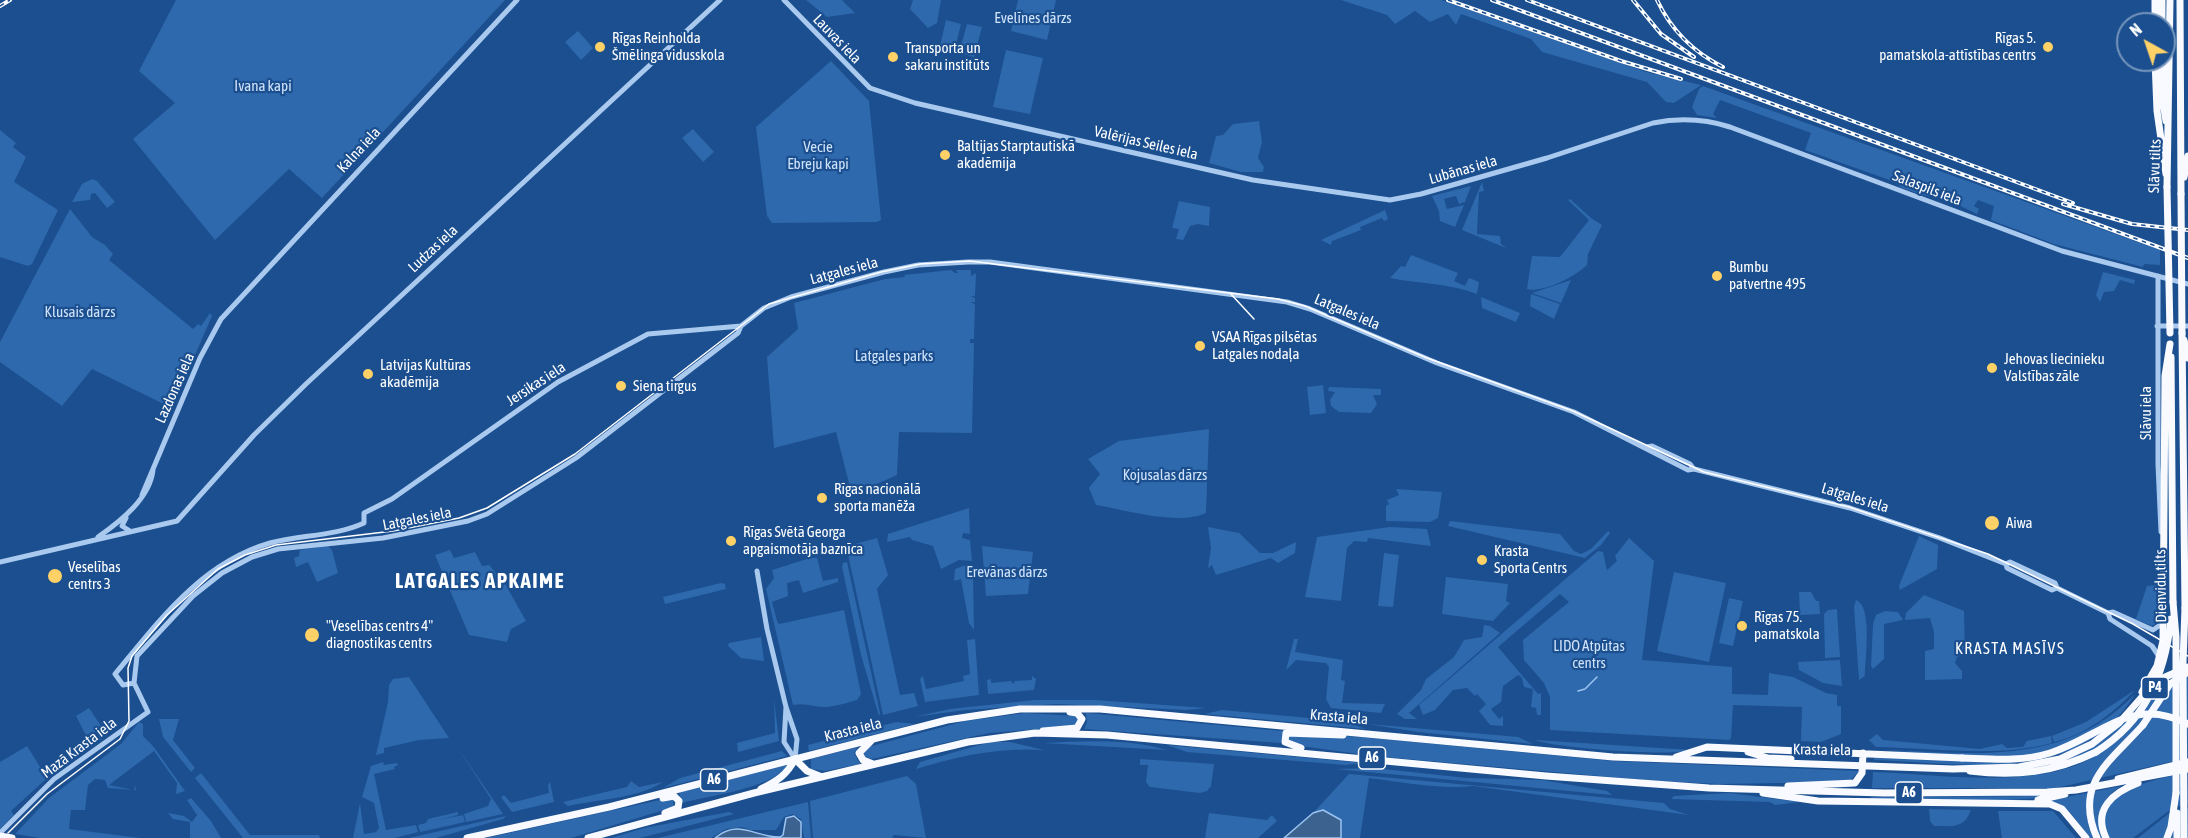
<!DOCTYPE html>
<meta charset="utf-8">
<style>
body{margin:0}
#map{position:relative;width:2188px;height:838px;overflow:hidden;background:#1b4f8f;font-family:"Asap Condensed",sans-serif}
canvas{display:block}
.north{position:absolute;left:2116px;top:12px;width:60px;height:60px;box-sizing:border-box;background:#1b4f8f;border:2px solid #7695bc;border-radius:50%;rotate:320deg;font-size:16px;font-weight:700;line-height:24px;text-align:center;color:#fff}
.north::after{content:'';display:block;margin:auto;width:21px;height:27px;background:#ffd166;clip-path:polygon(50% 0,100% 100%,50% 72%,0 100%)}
</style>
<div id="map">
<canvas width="2188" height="838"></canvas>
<div class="north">N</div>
</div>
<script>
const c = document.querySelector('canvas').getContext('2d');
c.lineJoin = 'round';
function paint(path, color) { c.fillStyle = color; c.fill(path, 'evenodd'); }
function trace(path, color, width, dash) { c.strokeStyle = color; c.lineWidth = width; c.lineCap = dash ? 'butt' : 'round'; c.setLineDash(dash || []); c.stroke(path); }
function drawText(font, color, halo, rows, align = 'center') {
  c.font = font + ' "Asap Condensed",sans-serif'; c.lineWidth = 4.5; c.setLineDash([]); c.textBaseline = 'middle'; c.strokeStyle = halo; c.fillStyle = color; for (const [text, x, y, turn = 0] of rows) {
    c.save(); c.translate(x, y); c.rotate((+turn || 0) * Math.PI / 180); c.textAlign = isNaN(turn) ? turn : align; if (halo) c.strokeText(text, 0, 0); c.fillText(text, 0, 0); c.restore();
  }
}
paint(new Path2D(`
 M176,0H505L322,198L289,169L215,240L133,139L175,103L139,71Z
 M806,0H842L855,13L827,17Z
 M913,0H941L937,23L928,28L910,9Z
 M1018,0H1056L1047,40L1011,31Z
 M1341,0H1441L1646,72L1701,85L1674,103L1666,102L1647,82L1542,52L1531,39L1461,14L1456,25L1448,14L1430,22L1415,11L1395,24L1387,15Z
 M946,20L961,24L954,53L939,50Z
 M967,24L982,27L974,57L959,53Z
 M578,31L593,48L581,60L565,42Z
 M1006,50L1043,58L1030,114L993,107Z
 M831,61L869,101L881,220L877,222L772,223L767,216L756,127Z
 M1703,86L2160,250V265L2144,264L2143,267L2054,244L1991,220L1994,206L1978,200L1974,206L1979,209L1977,214L1946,199L1926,196L1902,188L1895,182L1805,150L1811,133L1720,100L1713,114L1717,118L1697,115L1692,107L1699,89Z
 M1259,121L1262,142L1258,158L1264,167L1263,172H1241L1209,163L1216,136L1223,135L1233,124Z
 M693,129L714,152L703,162L682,138Z
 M0,130L16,143L13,147L26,157L14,182L58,210L32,264L28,266L0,257Z
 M92,179L97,181L115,202L107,208L95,193L91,194L90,200L72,202L82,184Z
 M1482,182L1484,191L1479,192L1477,234L1500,236L1501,244L1506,248L1462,230Z
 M1471,186L1465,202L1459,204L1456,196L1444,199L1447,209L1464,205L1455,227L1440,221L1439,211L1432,196Z
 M1570,199L1591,218L1602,225L1588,254L1587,265C1575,277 1543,293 1527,289L1532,256L1560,257L1589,220L1568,200Z
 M1179,201L1210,207L1209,226L1198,224L1190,226L1183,240L1176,239L1179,229L1172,228Z
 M70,209L92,237L105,245L113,254L109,260L193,329L198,324L201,326L210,313L212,316L172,408L92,369L62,406L0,362V342Z
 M1385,210L1388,219L1384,221L1382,218L1360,227L1361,230L1332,241L1331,245L1321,240Z
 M1411,255L1458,273L1454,281L1465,286L1469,278L1479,282L1477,294C1450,283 1419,284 1390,278L1401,266L1405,267Z
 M951,270L955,273H958L956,270H971V276L976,273L975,296H971L975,298V302H970L975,304L974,339H970V343H974L972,433L899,432L897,475L852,495L836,432L774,448L767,357L798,329L794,303L885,279L905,277L904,275Z
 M2103,272L2135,280L2134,284L2120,280L2114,291L2104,292L2100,302L2096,295Z
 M1571,280L1561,303L1532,293Z
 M1531,294L1560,304L1554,319L1530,306Z
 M1481,297L1520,313L1516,322L1482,308Z
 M1323,385L1326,413L1310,415L1307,387Z
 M1329,387L1381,389V395H1373L1377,404L1371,413L1339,412L1331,406L1330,400L1335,392L1328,391Z
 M1209,429L1206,513C1179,526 1125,510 1096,505L1089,488L1100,474L1088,459L1119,441Z
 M1396,489L1442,492L1438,518L1430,522L1386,521V506L1389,504L1387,500L1399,495Z
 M969,508L970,534L963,533L962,538L970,540L972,561L959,560L941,569L933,546L912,540L910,537L887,542L888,534Z
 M1450,521L1560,534L1574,551L1581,554L1591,549L1608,531L1610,533L1601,545L1585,558L1448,526Z
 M1208,527L1239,533L1260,553H1273L1296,542L1295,553L1278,563L1271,558L1216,575L1212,565L1208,568L1211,548Z
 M1390,527L1427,529L1431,546L1368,538L1367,542L1354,541L1347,548L1341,601L1305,597L1317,537Z
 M1919,536L1938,545L1937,569L1900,590L1899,586Z
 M877,538L888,575L877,589L900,695L914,693L918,706L883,715L847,550L848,546Z
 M1629,538L1654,561L1642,660L1732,667V694L1768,695L1769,673L1793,677L1826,693L1837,695V706H1841V734L1821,742L1801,741L1802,707L1733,705L1731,738L1729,740L1550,730V697L1544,683L1524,660L1523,640L1569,602L1560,594L1498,647L1538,694L1541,693V715H1537L1536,708L1531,707L1533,689L1524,687L1522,678L1518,675L1503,686L1501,702L1491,709L1499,719L1503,716V726L1490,725L1479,711L1486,704L1477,694L1475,696L1467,688L1453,690L1435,710L1423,715L1419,705L1598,551L1603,552L1607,570L1617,561L1615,556Z
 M328,546L332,550L338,573L317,582L308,562L296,567L294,558L299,556L300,550Z
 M982,546L1033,552L1028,594L986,596Z
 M450,550L454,558L475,552L482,566L489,565L504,582L526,621L511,629L507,642L469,635L435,555Z
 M1384,553L1399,555L1393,607L1378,606Z
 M810,558H817L823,581L838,578V582L803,593L799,580L787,583L788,596L772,602L777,621L779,624L844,610L861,694L857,700C848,703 838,705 828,707C816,708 806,702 793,705L766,589L774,578L772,570Z
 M847,562L880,713L879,716L861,655L842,567L843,563Z
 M966,565L973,574L974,630L969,623L961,579L954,581L955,569Z
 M1674,572L1726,583L1709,662L1657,651Z
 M1446,577L1508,584L1506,601L1510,603L1493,621L1442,614Z
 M721,583L725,584L726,589L665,604L663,597Z
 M2159,585L2158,622L2152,626L2136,619L2147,586Z
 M1799,592H1811L1816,601H1819L1820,614L1800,615Z
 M1924,595L1964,611L1965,654L1957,657L1955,663L1962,671V679L1925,680V651L1934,649V632L1930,618L1905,620L1906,613Z
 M1729,598L1743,601L1733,646L1719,643Z
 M1856,600C1873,606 1865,660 1865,676L1859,680L1854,607Z
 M1837,609L1840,657L1825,658L1824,614L1828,610Z
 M1885,611L1898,612L1903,620L1884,624V659L1873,669L1871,666L1873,624L1876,615Z
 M1484,625L1490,626L1500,633L1409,713L1417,719H1405L1397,714L1421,690L1426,679L1454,657L1464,640L1482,637Z
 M761,637L764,661L741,658L728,646L729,643Z
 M975,639L979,695L925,702L920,679L923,676L926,689L964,681L963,676L970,674L967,640Z
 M1294,639H1298L1295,652L1343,660L1341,680L1345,681L1342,703L1385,704L1381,713L1331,708L1326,699L1329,667L1326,663L1296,660L1286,670Z
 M1840,660L1842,686L1823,683L1799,670L1798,662Z
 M2180,672L2170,680L2145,727L2170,688L2188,673V758L2056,788H1872L1873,772C1940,774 2039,791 2097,755L2050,768L2018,770C2060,765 2095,752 2126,721C2149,698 2147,687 2180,672Z
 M1032,676L1036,679L1034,690L988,694L987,680L991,679V683L1011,681L1013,684L1015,681L1032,680Z
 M409,677L449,738L419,740L384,748V753L376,755L388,702L389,685L393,679Z
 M2135,690C2114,713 2085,735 2054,742L2052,736L2086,722Z
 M2135,694C2078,787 1968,763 1874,760L1875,757L1962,755L1878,750C1972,752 2062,769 2135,694Z
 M774,699L779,741L738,752L737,743L775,733Z
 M1035,700H1095L1206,708L1187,710L1057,704L965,710L914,717L950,709Z
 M89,708L107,735L92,747L76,716Z
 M1222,710L1342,721L1366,729L1205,714Z
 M1025,713L1075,716L1079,718L1078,726L989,733L872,759L865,757L862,752L868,747L965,721Z
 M1086,713L1283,731L1281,743L1084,729L1087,722Z
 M159,719H179L173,740L195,768L191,772L163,737Z
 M139,722L143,724V736L153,746L185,791L176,794L177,783L154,751L109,785L134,790L135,785L136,790L108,788L105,780L95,779L88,785L85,810H71L69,829L140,838H40L15,834L49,798L121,744Z
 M896,722L915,724L809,751L808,745Z
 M1368,724L1518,737L1533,744L1418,732Z
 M1293,733L1361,737L1613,761L1859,771L1851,780L1842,782L1719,784L1656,781L1373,756L1294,745L1288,741L1289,735Z
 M1877,734L1883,740L1980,749L2002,744L2007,748L2023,747L2027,741L2051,736L2052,743C1996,758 1934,748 1876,747L1869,740Z
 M1535,740L1691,750C1673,757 1554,748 1535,740Z
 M990,742H1010L1044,750C999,747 958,756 916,769L920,762Z
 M1043,743C1082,741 1128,738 1167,750Z
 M456,745L503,814L466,822L464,814L488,806L491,799Z
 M1167,745L1363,763L1346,765L1187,752Z
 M27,746L47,778L11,811L14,815L0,829V762Z
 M858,747L854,753L860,764L825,771L811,769V759Z
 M782,751L787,756L663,788L680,778Z
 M1140,759L1214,764L1211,786L1207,791L1200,793L1150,787L1146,782L1148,765H1140Z
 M383,762L384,765L397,763L398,765L394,767L395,769L374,774L386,830L416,825L418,832L395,838H353L360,803L364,834L376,832L379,828L374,803L362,797L371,766Z
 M788,765C771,789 711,795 682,803L679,792Z
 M1374,768L1467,778L1542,780L1607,791L1612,795L1336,769Z
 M2188,772V804L2174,807L2133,838H2090L2067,809L2047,801L2121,786C2103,798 2093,816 2102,837C2103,829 2103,820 2105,813C2113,786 2164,778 2188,772Z
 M201,773L250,835H319L320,838H243L195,778Z
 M1349,774L1664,803L1670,809L1689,815L1473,786C1442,790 1401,782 1369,778L1360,838H1341V822L1323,810L1313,813Z
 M907,776L916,784L926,838L894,835L892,838H813L810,801Z
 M631,781L639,787L663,782C636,799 599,799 568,806L563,802L627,787Z
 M550,782L554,802L512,812L501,797L504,795L511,803L549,793L548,785Z
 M1729,793L1800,802L1775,805L1770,802L1671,799L1674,796Z
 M1871,797L2049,796L2050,797L1999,801L1871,800Z
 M191,798L211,821L221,838H190V822L173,819L168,813L184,816L192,822L197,815L187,800Z
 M664,799L673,800L674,807L571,838H486Z
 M808,802L811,838H804L801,819L793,814L784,817L776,830H750L742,827L726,829L711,838H658Z
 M2188,808V838H2138L2172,811Z
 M1929,809L1971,810C1964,829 1953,826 1934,826L1930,821Z
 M1998,811H2053L2076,838H2002Z
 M458,812V815L438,820L463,815L465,822L420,832L418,825L426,823L428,819Z
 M729,812L734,814L640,838H611L644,828Z
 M1209,813L1267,820L1272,815L1277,821L1258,838H1205Z
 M506,816L503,819L436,838H409Z`), '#2e69ad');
const water = new Path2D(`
 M1323,810L1341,820V838H1284L1313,813Z
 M794,816L801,822V838H715C739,818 756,838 780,837L783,835L786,818Z`);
paint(water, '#3c6290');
trace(water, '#9cc4f0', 1.5);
trace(new Path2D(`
 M1578,691L1585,689L1597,677`), '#9cc4f0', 1.5);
trace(new Path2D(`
 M784,0L870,88L915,103L1253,180L1390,200L1421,194L1547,158L1653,123C1678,118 1705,119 1730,127L2062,251L2188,284
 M2158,276V464L2161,532
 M2157,326H2188
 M1647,447L1652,446L1690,464L1694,469
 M142,495L200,358L221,319L517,0
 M126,518L122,526L130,531
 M98,537C121,521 150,498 153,470
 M0,562L177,521L254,435L306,384L720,0
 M2006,564L2007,568L2052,590L2057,588L2108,613L2113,612L2153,630L2163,623
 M757,571L767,629L786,707L797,739L795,759
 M2108,613L2110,619L2152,646L2160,658
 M134,683L123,685L115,674C159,621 201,563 270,543C300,535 336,536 364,523V513L392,499L558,382L648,334L741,326
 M786,707L784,742L795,759
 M1,832L54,779L148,712L134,683L137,656L193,596L222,573L252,557L278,549L383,538L468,521L487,514L576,458L738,333L741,326L764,308L791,297L884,272L918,265L968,262H990L1287,302L1310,309L1437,363L1574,412L1688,470L1694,469L1850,508L1940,538L2006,564L2010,562L2055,583L2057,588`), '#a9c9ee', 5);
trace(new Path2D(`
 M2155,0V24
 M2162,0V24
 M2180,0L2181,194
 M2155,60L2157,111L2166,174
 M2162,60V97L2166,121
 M2184,177L2188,156
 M2167,187L2170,0
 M2182,333L2185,608
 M2184,340L2188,358
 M2171,357L2173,602
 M2142,692L2157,666L2163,641L2165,376L2170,344
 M2143,725L2170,684L2188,672
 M1043,731L1077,728L1082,719L1077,713L1070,712
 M871,741L859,753L863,760L873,764
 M1301,748L1285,742L1286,733L1343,735
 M1748,752L1768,758L1791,759
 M1676,757L1707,747L1962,758
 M795,759L807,771L822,777
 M1970,771C2016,777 2055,772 2096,752
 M2118,779L2188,762
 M1788,786L1855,783L1862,773L1863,753
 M761,789C777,781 787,775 795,759
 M1763,793L1818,801L2050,804L2062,809L2086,838
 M663,798L674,796L679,801L678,808L665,813
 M2038,800L2065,794
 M2177,813V838
 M467,838L609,807L947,720L1020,709H1100L1613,757L1953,769L2019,767L2060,759L2092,744L2119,723L2156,681L2188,667
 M588,838L754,793L968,742L1035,733L1107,735L1546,776L1709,788L1884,793L2047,792L2076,790L2188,769
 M2106,838C2092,809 2114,792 2138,783
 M2167,838L2171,827L2176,793`), '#f8faff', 7);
trace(new Path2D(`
 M1230,293L1254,319
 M8,833L47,794L120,739L129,721L128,668L132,656L167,615L218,569L245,555L276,545L393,531L459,518L487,508L575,454L769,304L881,272L920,264L970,261L1278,299L1305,306L1427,358L1573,411L1704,472L1849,507L1988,554L2133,624L2188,656`), '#fff', 1.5);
const rail = new Path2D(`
 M1448,0L1621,61L1681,79
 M1492,0L2188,258
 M1527,0L2073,203
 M1633,0L1661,34L1694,57
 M1657,0C1671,30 1693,52 1723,67
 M0,6L10,0
 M2063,204L2132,224L2188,230`);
trace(rail, '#fff', 4);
trace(rail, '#1b4f8f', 1.5, [4.5]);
trace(new Path2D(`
 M2167,187L2170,333
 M2181,194L2182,333
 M2173,602L2176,637V793
 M2096,752C2145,721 2165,676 2171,619
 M1962,758C1992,759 2021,762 2050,753C2101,737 2130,695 2188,724
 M0,836L12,838
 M2097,838C2073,783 2111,761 2143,725
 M2184,838L2183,663L2185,608`), '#f8faff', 7);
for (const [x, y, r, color] of [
 [600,47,6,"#ffd166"],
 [2048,47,6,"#ffd166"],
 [893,57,6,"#ffd166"],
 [945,155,6,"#ffd166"],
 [1717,276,6,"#ffd166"],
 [1200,346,6,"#ffd166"],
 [1992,368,6,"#ffd166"],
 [368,374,6,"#ffd166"],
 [621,386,6,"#ffd166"],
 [822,498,6,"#ffd166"],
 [1992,523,8,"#ffd166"],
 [731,541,6,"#ffd166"],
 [1482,560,6,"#ffd166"],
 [55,576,8,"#ffd166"],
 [1742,626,6,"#ffd166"],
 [312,635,8,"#ffd166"]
]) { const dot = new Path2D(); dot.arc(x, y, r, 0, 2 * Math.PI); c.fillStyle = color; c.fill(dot); trace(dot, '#1b4f8f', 2); }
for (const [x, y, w] of [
 [2155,688,27],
 [1372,758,27],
 [714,780,27],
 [1909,793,27]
]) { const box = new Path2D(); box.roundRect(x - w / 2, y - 11, w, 22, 4.5); c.fillStyle = '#1b4f8f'; c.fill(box); trace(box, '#fff', 1.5); }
drawText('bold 14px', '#fff', null, [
 ["P4",2155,688],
 ["A6",1372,758],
 ["A6",714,780],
 ["A6",1909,793]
]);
drawText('15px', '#cfe3fa', '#1b4f8f', [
 ["Evelīnes dārzs",1033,18],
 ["Ivana kapi",263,86],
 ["Vecie",818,147],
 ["Ebreju kapi",818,164],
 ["Klusais dārzs",80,312],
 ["Latgales parks",894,356],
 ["Kojusalas dārzs",1165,475],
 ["Erevānas dārzs",1007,572],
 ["LIDO Atpūtas",1589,646],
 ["centrs",1589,663]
]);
drawText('15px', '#fff', '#1b4f8f', [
 ["Rīgas Reinholda",612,38],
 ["Šmēlinga vidusskola",612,55],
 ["Rīgas 5.",2036,38,"right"],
 ["pamatskola-attīstības centrs",2036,55,"right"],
 ["Transporta un",905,48],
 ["sakaru institūts",905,65],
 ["Baltijas Starptautiskā",957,146],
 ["akadēmija",957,163],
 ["Bumbu",1729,267],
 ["patvertne 495",1729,284],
 ["VSAA Rīgas pilsētas",1212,337],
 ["Latgales nodaļa",1212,354],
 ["Jehovas liecinieku",2004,359],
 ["Valstības zāle",2004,376],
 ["Latvijas Kultūras",380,365],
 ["akadēmija",380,382],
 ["Siena tirgus",633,386],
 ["Rīgas nacionālā",834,489],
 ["sporta manēža",834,506],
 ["Aiwa",2006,523],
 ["Rīgas Svētā Georga",743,532],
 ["apgaismotāja baznīca",743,549],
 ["Krasta",1494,551],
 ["Sporta Centrs",1494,568],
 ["Veselības",68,567],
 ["centrs 3",68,584],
 ["Rīgas 75.",1754,617],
 ["pamatskola",1754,634],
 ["\"Veselības centrs 4\"",326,626],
 ["diagnostikas centrs",326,643]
], 'left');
drawText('15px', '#fff', '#1b4f8f', [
 ["Lauvas iela",837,39,46],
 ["Valērijas Seiles iela",1146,143,13],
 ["Kalna iela",359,150,-47],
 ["Slāvu tilts",2155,166,-88],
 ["Lubānas iela",1463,170,-16],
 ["Salaspils iela",1927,188,21],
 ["Ludzas iela",433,249,-43],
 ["Latgales iela",844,271,-15],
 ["Latgales iela",1347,312,23],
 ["Jersikas iela",536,384,-33],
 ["Lazdonas iela",175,388,-66],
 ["Slāvu iela",2146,413,-90],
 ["Latgales iela",1855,498,17],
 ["Latgales iela",417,519,-11],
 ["Dienvidu tilts",2161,586,-91],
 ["Krasta iela",1339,717,5],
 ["Krasta iela",853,730,-14],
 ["Mazā Krasta iela",79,748,-37],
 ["Krasta iela",1822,750,1]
]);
c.letterSpacing = '1.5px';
drawText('16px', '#fff', '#1b4f8f', [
 ["KRASTA MASĪVS",2010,649]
]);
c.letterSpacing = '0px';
c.letterSpacing = '1.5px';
drawText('bold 21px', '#fff', '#1b4f8f', [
 ["LATGALES APKAIME",480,581]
]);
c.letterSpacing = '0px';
</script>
